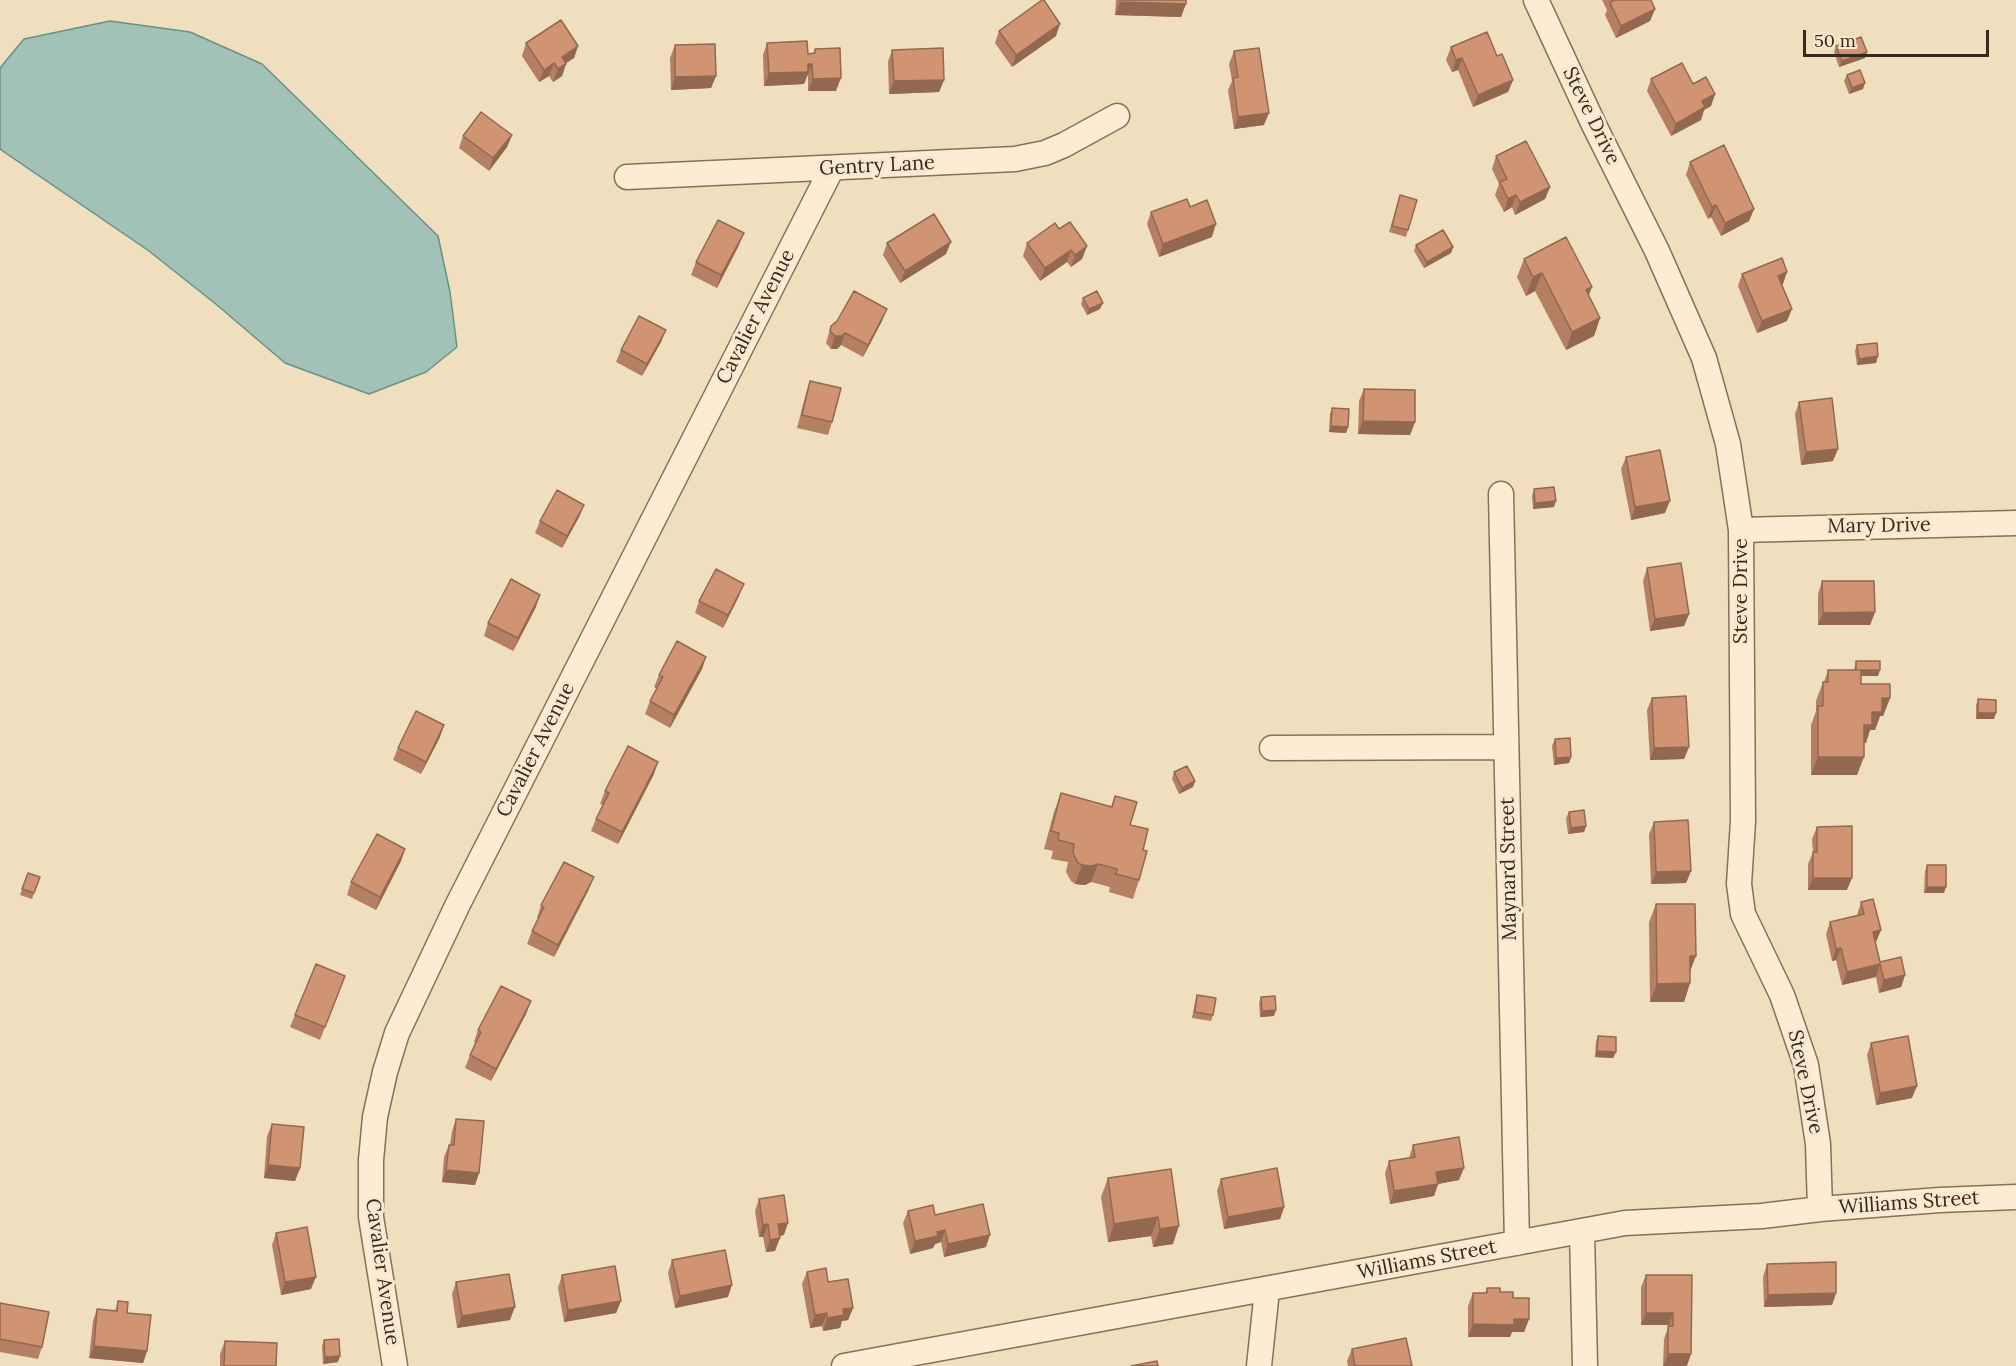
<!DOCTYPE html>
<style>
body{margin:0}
#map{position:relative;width:2016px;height:1366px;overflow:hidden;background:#f0dfbf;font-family:Lora,serif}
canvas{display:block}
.scale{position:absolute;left:1803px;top:30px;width:186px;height:27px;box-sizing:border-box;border:3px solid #39281c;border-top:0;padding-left:8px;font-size:18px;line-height:21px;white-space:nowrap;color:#39281c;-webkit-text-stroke:4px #f7e9d0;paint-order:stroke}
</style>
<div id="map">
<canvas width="2016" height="1366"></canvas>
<div class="scale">50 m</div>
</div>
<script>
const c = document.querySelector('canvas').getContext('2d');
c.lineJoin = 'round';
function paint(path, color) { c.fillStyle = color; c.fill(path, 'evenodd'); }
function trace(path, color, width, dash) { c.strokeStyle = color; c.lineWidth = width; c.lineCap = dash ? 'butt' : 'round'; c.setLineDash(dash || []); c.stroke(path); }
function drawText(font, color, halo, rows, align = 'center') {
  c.font = font + ' Lora,serif'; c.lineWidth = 6; c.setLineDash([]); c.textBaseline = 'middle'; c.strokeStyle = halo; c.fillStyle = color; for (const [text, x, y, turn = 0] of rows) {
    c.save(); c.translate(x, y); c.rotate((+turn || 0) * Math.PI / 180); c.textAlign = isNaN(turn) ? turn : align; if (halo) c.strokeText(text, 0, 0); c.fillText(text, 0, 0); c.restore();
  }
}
const water = new Path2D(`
 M110,21L190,32L262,64L438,236L450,292L457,347L426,372L369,394L285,363L217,305L149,251L0,149V68L24,39Z`);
paint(water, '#a3c2b7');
trace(water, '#699084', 1.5);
const minor = new Path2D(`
 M1536,0L1594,125L1657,251L1704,358L1728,444L1741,530L1743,821L1739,884L1743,914L1782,995L1806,1065L1818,1144L1820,1209
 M627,177L1015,159L1045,153L1064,145L1117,116
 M1501,494L1517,1243
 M1741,530L2016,523
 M1272,748L1506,747
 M1582,1231L1585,1366
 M395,1366L371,1217V1160L375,1117L385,1072L397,1033L458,904L832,168
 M844,1366L1625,1223L1762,1216L1820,1209L1940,1200L2016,1197
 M1259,1366L1267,1290`);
trace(minor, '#8a6f57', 27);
trace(minor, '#fbecd3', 24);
paint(new Path2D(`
 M1116,0H1186L1181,17L1115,15Z
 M1602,0H1651L1655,9L1650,21L1616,38L1605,15L1607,10Z
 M999,31L1056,36L1012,67L995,43Z
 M526,43L578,46L574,58L566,63L562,76L553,82L549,76L539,82L522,56Z
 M767,43L808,54L814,53L815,49L836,91H808V76H807L804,84L764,86L763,55Z
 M675,45L716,76L711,88L671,90L670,58Z
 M1836,46L1865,58L1839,67L1834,52Z
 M1451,47L1497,56L1513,80L1508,92L1473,107L1458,70L1452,72L1446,60Z
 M892,50L944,80L939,92L889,94L888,62Z
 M1234,51L1264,125L1234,129L1228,90L1232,81L1229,64Z
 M1847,75L1863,89L1849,94L1844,81Z
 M1651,79L1693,84L1715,94L1711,106L1704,110L1701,120L1671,136L1647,91Z
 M512,135L507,147L489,171L459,148L463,136Z
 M1496,156L1550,187L1545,199L1515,215L1512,207L1504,212L1495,195L1499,184L1492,169Z
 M1690,162L1754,209L1749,221L1721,236L1711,217L1708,219L1686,175Z
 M1400,195L1408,230L1406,237L1389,232Z
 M1190,207L1212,237L1159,257L1147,224L1151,212Z
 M1059,229L1087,246L1082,259L1071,267L1067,262L1040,281L1023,256L1027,243Z
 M887,243L946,254L900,283L883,255Z
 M739,245L717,288L691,275L696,262Z
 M1416,245L1453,247L1451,253L1424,268L1414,251Z
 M1524,259L1589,295L1600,318L1594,336L1566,350L1535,291L1526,296L1517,277Z
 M1742,274L1783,284L1782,285L1787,321L1757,333L1738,286Z
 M1083,298L1100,309L1087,315L1081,304Z
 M882,321L863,357L841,345L837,349H831L826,343L831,326Z
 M666,330L661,342L642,376L616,362L621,350Z
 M1857,345L1878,356L1876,363L1857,365L1855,351Z
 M810,381L832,422L828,435L797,428L806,393Z
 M1364,389L1415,422L1410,435L1358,434L1359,401Z
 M1799,402L1833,461L1801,465L1795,414Z
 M1332,408L1348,427L1346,433L1329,432L1330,414Z
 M1626,457L1665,513L1631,520L1621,469Z
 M1534,489L1554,507L1533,509L1532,496Z
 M584,505L579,517L562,548L535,533L540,521Z
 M1647,568L1689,614L1684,626L1650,631L1643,581Z
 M1822,581L1875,612L1870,625H1818V594Z
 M739,596L723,628L695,613L699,601Z
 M536,607L513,651L484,636L488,623Z
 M706,657L702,669L670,728L645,714L650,701L657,689L654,687L659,675Z
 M1856,661L1878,676H1861V684L1890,698L1883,716H1880L1875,730H1870L1866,743H1864L1857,775H1811V725L1816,711V701L1823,682H1824L1828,670H1854Z
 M1652,698L1689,747L1684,759L1650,760L1647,710Z
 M1978,699L1994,719H1976V705Z
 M440,737L421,774L393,760L398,748Z
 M1555,739L1571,757L1569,763L1554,765L1552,746Z
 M1174,772L1195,781L1193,787L1179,794L1172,779Z
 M654,774L618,844L591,831L596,819L603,805L600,804L605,791Z
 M1061,793L1111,807L1115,796L1143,850L1139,880L1133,899L1109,892L1110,887L1091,882L1085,885L1075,884L1071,881L1066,872L1068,862L1051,859L1053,851L1044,849L1054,812Z
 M1569,812L1586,826L1584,832L1568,834L1566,818Z
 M1654,822L1691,871L1686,883L1651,884L1649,834Z
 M1817,827L1847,890H1808V864L1813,852L1812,839Z
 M405,849L401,861L376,910L347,895L351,882Z
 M1927,865L1944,893H1924L1925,871Z
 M28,873L40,877L32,899L20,895Z
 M589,889L554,957L527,944L532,931L538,918H537L541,905Z
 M1861,902L1881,930L1875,943L1880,962L1905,975L1901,987L1879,993L1876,977L1842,985L1836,960L1832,961L1826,934L1830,922L1857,915Z
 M1656,904L1690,970V983L1684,1002H1650L1649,922Z
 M345,976L320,1040L290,1027L295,1015Z
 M1197,995L1213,1015L1211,1021L1192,1018L1195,1002Z
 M1261,997L1274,1016L1260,1017L1259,1003Z
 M531,1001L526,1014L491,1081L465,1068L470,1055L476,1043L474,1042L478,1030Z
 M1598,1036L1616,1052L1613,1058L1595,1057L1596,1042Z
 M1871,1043L1912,1098L1876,1105L1867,1055Z
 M456,1119L479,1173L475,1185L442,1182L444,1157L449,1145H450L452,1131Z
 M272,1124L300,1168L295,1181L264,1178L267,1136Z
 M1413,1145L1459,1180L1438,1184L1434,1196L1390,1204L1385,1173L1389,1161L1409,1158Z
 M1171,1169L1173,1244L1153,1247L1151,1236L1108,1242L1101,1197L1108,1178Z
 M1221,1179L1284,1207L1280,1219L1224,1229L1217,1191Z
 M759,1199L784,1235L779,1236L775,1251L766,1252L763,1237H759L755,1211Z
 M908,1211L935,1215L986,1247L944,1257L941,1242L935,1244L933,1248L910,1254L903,1223Z
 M276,1233L311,1289L281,1295L272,1245Z
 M672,1260L728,1297L675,1308L668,1273Z
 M1767,1264L1836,1293L1832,1305L1764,1307L1763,1277Z
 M807,1272L828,1282L853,1308L848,1320L842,1321L840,1328L823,1331L822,1326L810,1328L802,1284Z
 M562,1275L621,1301L616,1313L564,1322L558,1288Z
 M1646,1275H1692L1687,1366H1663L1664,1339L1669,1325H1641V1287Z
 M456,1282L510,1320L457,1328L452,1294Z
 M1487,1288L1500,1292L1513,1298L1529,1319L1524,1332H1512L1510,1337H1468V1306L1473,1293H1485Z
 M118,1301L127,1313L147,1351L143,1363L89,1358L93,1321L97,1309L115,1311Z
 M0,1303L42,1347L38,1359L0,1352Z
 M324,1340L338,1362L323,1364L322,1346Z
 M225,1341L276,1366H220V1354Z
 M1352,1349L1412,1366H1348L1347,1361Z`), '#b47f63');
paint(new Path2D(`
 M1120,2L1186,4L1181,17L1115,15Z
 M1655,9L1650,21L1616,38L1621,26Z
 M1060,24L1056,36L1012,67L1016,55Z
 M578,46L574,58L557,69L562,57Z
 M1867,52L1865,58L1839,67L1842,61Z
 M1462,58L1458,70L1452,72L1456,60Z
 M554,63L549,76L539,82L544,70Z
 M566,64L562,76L553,82L558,69Z
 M808,64H812L804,84L764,86L769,73Z
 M716,76L711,88L671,90L675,77Z
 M841,78L836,91H808L813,79Z
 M944,80L939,92L889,94L894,81Z
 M1513,80L1508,92L1473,107L1478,95Z
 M1865,83L1863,89L1849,94L1852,88Z
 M1715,94L1711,106L1704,110L1701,120L1671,136L1676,124L1702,101Z
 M1269,113L1264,125L1234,129L1238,117Z
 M512,135L507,147L489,171L493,158Z
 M1550,187L1545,199L1515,215L1520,202Z
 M1516,195L1512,207L1504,212L1508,199Z
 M1716,205L1711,217L1708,219L1712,207Z
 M1754,209L1749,221L1721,236L1725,223Z
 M1216,224L1212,237L1159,257L1163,244Z
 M744,233L739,245L717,288L721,275Z
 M951,242L946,254L900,283L905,271Z
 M1087,246L1082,259L1071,267L1075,255Z
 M1453,247L1451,253L1424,268L1427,262Z
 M1071,250L1067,262L1040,281L1045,268Z
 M1787,272L1783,284L1773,288L1778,276Z
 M1542,273L1535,291L1526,296L1533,277Z
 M1592,287L1585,305L1586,290Z
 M1103,303L1100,309L1087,315L1089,309Z
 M887,309L882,321L863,357L868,345Z
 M1792,309L1787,321L1757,333L1762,321Z
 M1600,318L1594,336L1566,350L1572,332Z
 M666,330L661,342L642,376L647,364Z
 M845,333L841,345L837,349H831L835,336Z
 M1878,356L1876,363L1857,365L1859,359Z
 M1363,421L1415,422L1410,435L1358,434Z
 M1331,426L1348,427L1346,433L1329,432Z
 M1838,449L1833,461L1801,465L1806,452Z
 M1556,501L1554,507L1533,509L1535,503Z
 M1670,501L1665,513L1631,520L1635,507Z
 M584,505L579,517L562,548L567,536Z
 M744,584L739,596L723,628L728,615Z
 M540,595L536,607L513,651L518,638Z
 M1875,612L1870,625H1818L1823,613Z
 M1689,614L1684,626L1650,631L1655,619Z
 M706,657L702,669L670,728L674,715Z
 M1856,670H1880L1878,676H1854Z
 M1882,698H1890L1883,716H1880L1875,730H1870L1866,743H1857L1864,725Z
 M1978,713H1996L1994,719H1976Z
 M444,725L440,737L421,774L426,762Z
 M1689,747L1684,759L1650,760L1654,748Z
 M1571,757L1569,763L1554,765L1556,758Z
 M1818,757H1864L1857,775H1811Z
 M658,762L654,774L618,844L622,832Z
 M1195,781L1193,787L1179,794L1182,788Z
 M1586,826L1584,832L1568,834L1571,828Z
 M405,849L401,861L376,910L380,897Z
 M1098,864L1091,882L1085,885L1075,884L1082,865Z
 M1691,871L1686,883L1651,884L1656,872Z
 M594,877L589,889L554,957L558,945Z
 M1813,878H1852L1847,890H1808Z
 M1927,887H1946L1944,893H1924Z
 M1881,930L1876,942L1868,944L1873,932Z
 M1841,948L1836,960L1832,961L1836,949Z
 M1690,956H1696L1689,974Z
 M1880,964L1876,977L1842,985L1847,972Z
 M1905,975L1901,987L1879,993L1884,980Z
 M1690,983L1684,1002H1650L1657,984Z
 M531,1001L526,1014L491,1081L496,1069Z
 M1276,1010L1274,1016L1260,1017L1262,1011Z
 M1597,1051L1616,1052L1613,1058L1595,1057Z
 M1917,1086L1912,1098L1876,1105L1880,1093Z
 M268,1165L300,1168L295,1181L264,1178Z
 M1464,1168L1459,1180L1432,1185L1436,1172Z
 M446,1170L479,1173L475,1185L442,1182Z
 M1438,1184L1434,1196L1390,1204L1394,1191Z
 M1284,1207L1280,1219L1224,1229L1228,1217Z
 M1158,1217L1151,1236L1108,1242L1114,1224Z
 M788,1223L784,1235L773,1237L778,1224Z
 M768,1224L763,1237H759L763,1225Z
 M1179,1226L1173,1244L1153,1247L1160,1229Z
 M945,1230L941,1242L935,1244L933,1248L910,1254L915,1241L937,1232Z
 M990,1235L986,1247L944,1257L948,1244Z
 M780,1238L775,1251L766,1252L770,1240Z
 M316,1277L311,1289L281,1295L285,1282Z
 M732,1285L728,1297L675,1308L680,1296Z
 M1836,1293L1832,1305L1764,1307L1768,1295Z
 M621,1301L616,1313L564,1322L568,1310Z
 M515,1307L510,1320L457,1328L462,1316Z
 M853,1308L848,1320L842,1321L840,1328L823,1331L827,1318L843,1309Z
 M827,1313L822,1326L810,1328L815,1315Z
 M1646,1313H1673L1669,1325H1641Z
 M1514,1319H1529L1524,1332H1512L1510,1337H1468L1473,1324Z
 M94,1346L147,1351L143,1363L89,1358Z
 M1668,1354H1691L1687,1366H1663Z
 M340,1356L338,1362L323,1364L325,1357Z`), '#926850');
const building = new Path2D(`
 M1042,0H1044L1060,24L1016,55L999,31Z
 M1120,0H1186V4L1120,2Z
 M1613,0H1651L1655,9L1621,26L1610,3L1613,1Z
 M561,20L578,46L562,57L566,64L558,69L554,63L544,70L526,43Z
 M1487,32L1497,56L1502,54L1513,80L1478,95L1462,58L1456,60L1451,47Z
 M1861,37L1867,52L1842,61L1836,46Z
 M807,41L808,54L815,53V49L840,48L841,78L813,79L812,64H808V72L769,73L767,43Z
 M715,44L716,76L675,77V45Z
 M943,48L944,80L894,81L892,50Z
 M1259,48L1269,113L1238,117L1233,78L1238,77L1234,51Z
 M1682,63L1693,84L1706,77L1715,94L1702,101L1705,107L1676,124L1651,79Z
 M1860,70L1865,83L1852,88L1847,75Z
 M481,112L512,135L493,158L463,136Z
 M1526,141L1550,187L1520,202L1516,195L1508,199L1500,182L1507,179L1496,156Z
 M1724,145L1754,209L1725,223L1716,205L1712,207L1690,162Z
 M1400,195L1417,200L1408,230L1392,226Z
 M1187,199L1190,207L1207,200L1216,224L1163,244L1151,212Z
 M934,214L951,242L905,271L887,243Z
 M718,220L744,233L721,275L696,262Z
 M1070,222L1087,246L1075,255L1071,250L1045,268L1027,243L1055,223L1059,229Z
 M1443,230L1453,247L1427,262L1416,245Z
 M1566,237L1592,287L1586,290L1600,318L1572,332L1542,273L1533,277L1524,259Z
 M1782,258L1787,272L1778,276L1792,309L1762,321L1742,274Z
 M854,291L887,309L868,345L845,333L842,336H835L830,331L831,326L837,321Z
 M1097,291L1103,303L1089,309L1083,298Z
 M639,316L666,330L647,364L621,350Z
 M1877,343L1878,356L1859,359L1857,345Z
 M810,381L841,388L832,422L802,415Z
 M1364,389L1415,390V422L1363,421Z
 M1832,398L1838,449L1806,452L1799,402Z
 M1332,408L1349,409L1348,427L1331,426Z
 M1660,450L1670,501L1635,507L1626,457Z
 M1554,487L1556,501L1535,503L1534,489Z
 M557,490L584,505L567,536L540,521Z
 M1681,563L1689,614L1655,619L1647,568Z
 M716,569L744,584L728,615L699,601Z
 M511,579L540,595L518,638L488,623Z
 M1822,581H1874L1875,612L1823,613Z
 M677,641L706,657L674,715L650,701L663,677L659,675Z
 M1856,661H1880V670H1856Z
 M1828,670H1861V684H1890V698H1882V712H1872V725H1864V757H1818V706H1823V682H1828Z
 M1686,696L1689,747L1654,748L1652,698Z
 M1978,699L1996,700V713H1978Z
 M416,711L444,725L426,762L398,748Z
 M1570,738L1571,757L1556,758L1555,739Z
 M628,746L658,762L622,832L596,819L609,793L605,791Z
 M1187,766L1195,781L1182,788L1174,772Z
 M1061,793L1112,807L1115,796L1137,802L1130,825L1148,829L1143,850L1147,851L1139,880L1116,874L1117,869L1098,864L1092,866L1082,865L1078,863L1073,853L1074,844L1058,840L1059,833L1051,831Z
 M1584,810L1586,826L1571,828L1569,812Z
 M1688,820L1691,871L1656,872L1654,822Z
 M1852,826V878H1813V852H1817V827Z
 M377,834L405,849L380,897L351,882Z
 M564,862L594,877L558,945L532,931L544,907L541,905Z
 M1927,865H1946V887H1927Z
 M28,873L40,877L34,893L22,889Z
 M1873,899L1881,930L1873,932L1880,962L1901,957L1905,975L1884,980L1880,964L1847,972L1841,948L1836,949L1830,922L1864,914L1861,902Z
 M1656,904H1695L1696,956H1690V983L1657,984Z
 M316,964L345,976L325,1027L295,1015Z
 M501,986L531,1001L496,1069L470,1055L481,1032L478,1030Z
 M1197,995L1216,998L1213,1015L1195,1012Z
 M1275,996L1276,1010L1262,1011L1261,997Z
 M1598,1036L1616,1037V1052L1597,1051Z
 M1908,1036L1917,1086L1880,1093L1871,1043Z
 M456,1119L484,1121L479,1173L446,1170L449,1145H454Z
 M272,1124L304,1127L300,1168L268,1165Z
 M1459,1137L1464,1168L1436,1172L1438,1184L1394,1191L1389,1161L1415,1157L1413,1145Z
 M1277,1168L1284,1207L1228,1217L1221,1179Z
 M1171,1169L1179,1226L1160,1229L1158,1217L1114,1224L1108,1178Z
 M784,1195L788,1223L778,1224L780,1238L770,1240L768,1224L763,1225L759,1199Z
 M983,1204L990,1235L948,1244L945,1230L937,1232L938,1236L915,1241L908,1211L933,1205L935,1215Z
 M307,1227L316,1277L285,1282L276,1233Z
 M725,1250L732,1285L680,1296L672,1260Z
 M1836,1262V1293L1768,1295L1767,1264Z
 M615,1266L621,1301L568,1310L562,1275Z
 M826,1268L828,1282L848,1279L853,1308L843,1309L844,1315L827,1318V1313L815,1315L807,1272Z
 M509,1274L515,1307L462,1316L456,1282Z
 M1646,1275H1692L1691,1354H1668V1326H1673V1313H1646Z
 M1487,1288H1500V1292H1513V1298H1529V1319H1514V1325L1473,1324V1293H1487Z
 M118,1301L128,1302L127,1313L151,1315L147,1351L94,1346L97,1309L117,1311Z
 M0,1303L49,1312L42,1347L0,1339Z
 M1406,1338L1412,1366H1355L1352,1349Z
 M339,1339L340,1356L325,1357L324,1340Z
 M225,1341L277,1343L276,1366H224Z
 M1157,1361L1158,1366H1131Z`);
paint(building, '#d19473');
trace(building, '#926850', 1.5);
drawText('20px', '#39281c', '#f7e9d0', [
 ["Steve Drive",1591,116,64],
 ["Gentry Lane",877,166,-3],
 ["Cavalier Avenue",756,317,-63],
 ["Mary Drive",1879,526,-1],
 ["Steve Drive",1741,591,-90],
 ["Cavalier Avenue",536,750,-63],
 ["Maynard Street",1509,869,-91],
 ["Steve Drive",1805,1082,78],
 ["Williams Street",1909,1203,-4],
 ["Williams Street",1427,1260,-11],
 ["Cavalier Avenue",382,1272,82]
]);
</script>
